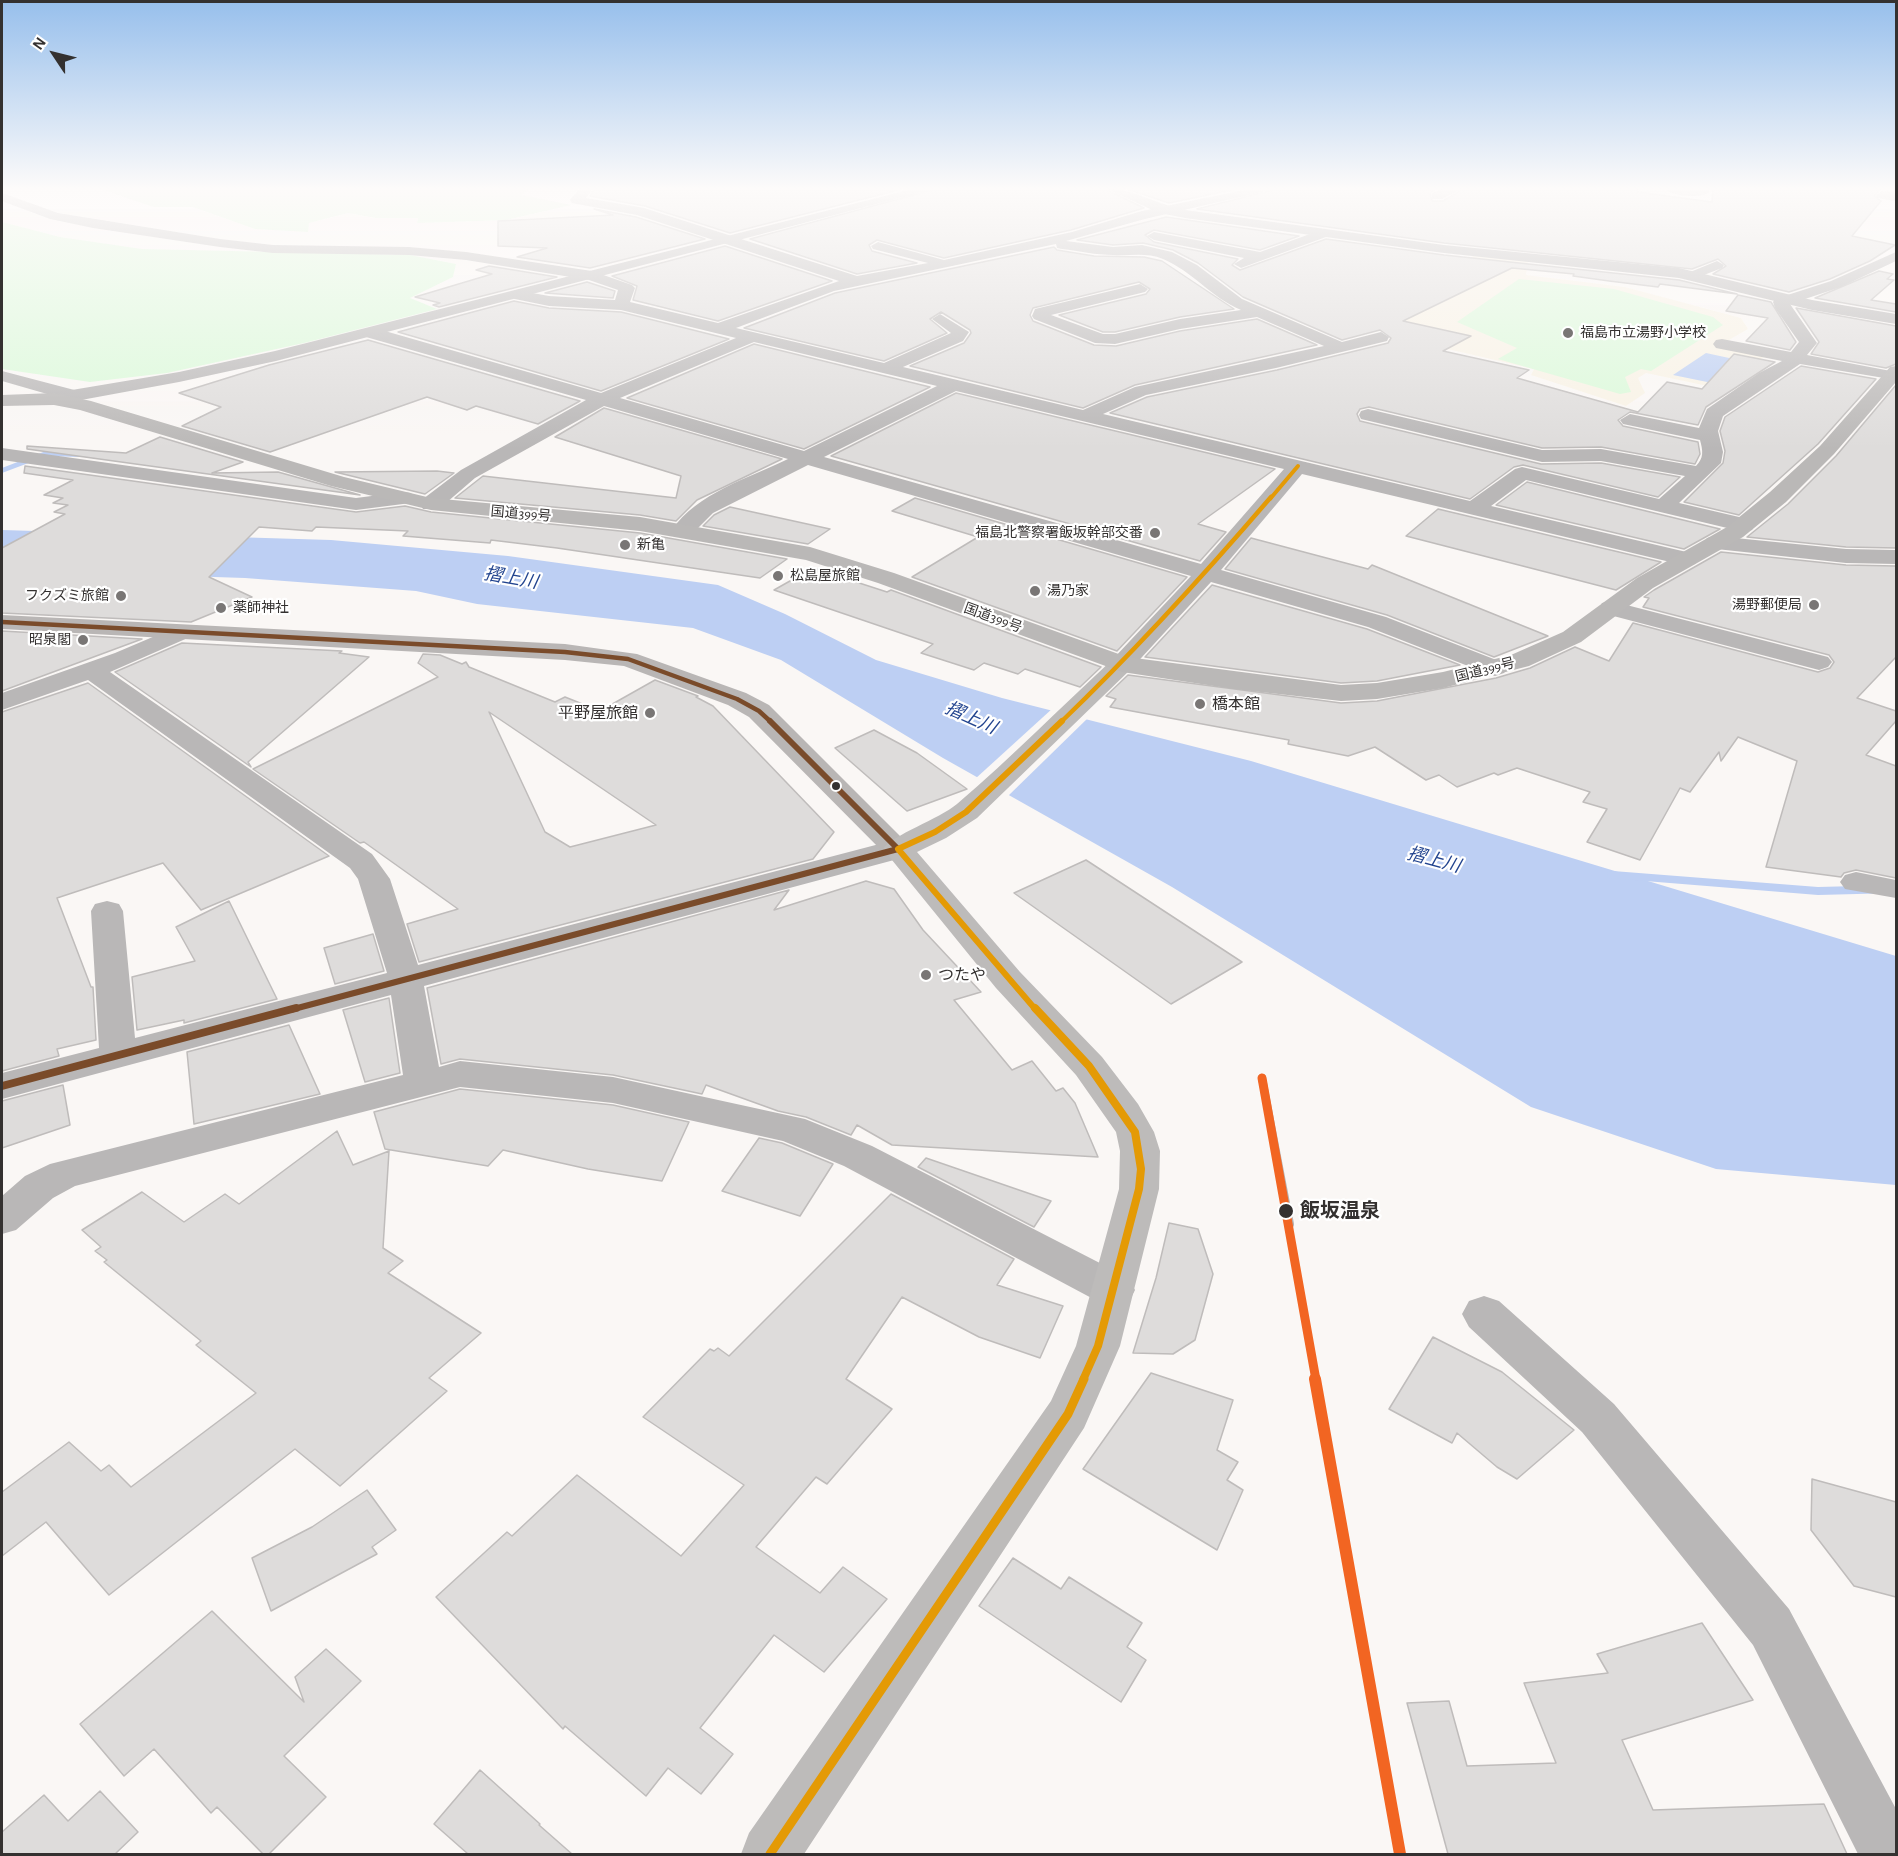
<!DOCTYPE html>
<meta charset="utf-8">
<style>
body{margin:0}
#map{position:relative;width:1898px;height:1856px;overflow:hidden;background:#faf7f5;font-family:"Alegreya Sans",sans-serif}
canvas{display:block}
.frame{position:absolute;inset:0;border:3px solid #343130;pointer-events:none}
.north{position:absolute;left:24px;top:24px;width:60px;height:60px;-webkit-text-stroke:4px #fff;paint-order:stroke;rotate:305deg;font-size:16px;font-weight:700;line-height:24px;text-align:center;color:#343130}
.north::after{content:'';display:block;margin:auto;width:21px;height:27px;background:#343130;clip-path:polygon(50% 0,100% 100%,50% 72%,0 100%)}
</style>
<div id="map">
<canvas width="1898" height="1856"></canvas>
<div class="frame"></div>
<div class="north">N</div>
</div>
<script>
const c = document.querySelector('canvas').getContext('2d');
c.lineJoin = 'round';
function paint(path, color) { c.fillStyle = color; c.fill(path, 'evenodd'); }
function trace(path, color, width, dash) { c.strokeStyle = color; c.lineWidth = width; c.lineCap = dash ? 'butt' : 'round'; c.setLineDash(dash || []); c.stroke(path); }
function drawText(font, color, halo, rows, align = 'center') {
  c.font = font + ' "Alegreya Sans","Noto Sans JP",sans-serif'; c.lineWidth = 4.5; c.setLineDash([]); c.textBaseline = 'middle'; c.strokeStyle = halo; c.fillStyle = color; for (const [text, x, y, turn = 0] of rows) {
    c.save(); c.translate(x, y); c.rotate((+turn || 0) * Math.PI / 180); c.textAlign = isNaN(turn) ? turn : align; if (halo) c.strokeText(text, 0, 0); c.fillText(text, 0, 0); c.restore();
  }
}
paint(new Path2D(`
 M1475,255L1528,261L1526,275L1625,287L1741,318L1748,329L1722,344L1764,357L1717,388L1646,373L1638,378L1645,393L1626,406L1531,375L1534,369L1400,338L1320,257L1437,276Z`), '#f8f2e5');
paint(new Path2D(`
 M101,189H528L522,195L571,205L506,220L417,223L418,218H376L348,213L309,223L308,232L255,229L193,207H154Z
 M2,222L60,237L142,249L410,255L456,264L453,277L410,298L437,309L304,343L167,373L90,382L2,369Z
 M1519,279L1614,289L1713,317L1723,325L1651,371L1641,369L1625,377L1631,392L1620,394L1498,359L1517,348L1457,322Z`), '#daf9d9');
paint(new Path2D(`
 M1706,353L1743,361L1712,383L1673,375Z
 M2,530L331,540L508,556L718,585L785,614L876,660L1002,698L1251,761L1896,956V1185L1716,1169L1531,1107L1172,887L943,758L781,660L693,628L477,604L416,591L245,578L2,570Z`), '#bdcff3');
paint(new Path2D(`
 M1053,708L1089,717L1007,797L975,779Z`), '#faf7f5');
paint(new Path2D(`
 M46,451L80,453L84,455L80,457L47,456L2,473V468Z
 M1613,871L1818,887L1896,885V893L1818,895L1608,878L1607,875L1608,872Z`), '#bdcff3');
const building = new Path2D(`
 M594,189H902L730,233L645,206L590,196Z
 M936,189H1105L1144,208L1071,230L944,258L877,240L869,245L872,251L917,263L857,274L750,239Z
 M1127,189H1236L1169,203Z
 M1277,189H1436L1430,193L1432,201H1443L1463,189H1637V192L1712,202L1713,189H1880L1874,196L1881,201L1852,236L1895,245L1870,261L1830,279L1789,292L1713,274L1726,266L1718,259L1692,269L1444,243L1197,209Z
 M594,209L636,217L705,239L590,268L517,257L547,248L498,246V221L613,215Z
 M1166,217L1299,236L1260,250L1154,230L1145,235L1154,242L1238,259L1232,265L1240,270L1326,239L1444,255L1679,280L1737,294L1660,284L1658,287L1609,281L1573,276L1574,274L1512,268L1403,321L1471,336L1443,351L1529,370L1517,378L1638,412L1667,382L1702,389L1734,354L1775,362L1706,407L1698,425L1630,412L1618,420L1623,426L1698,442L1700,454L1695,464L1601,447L1542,448L1369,407L1360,409L1357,414L1360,421L1541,464L1601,463L1680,477L1658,497L1523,465L1514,467L1470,499L1110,413L1147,397L1277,370L1388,343L1391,338L1380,330L1342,340L1243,297L1198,263L1173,250L1143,243L1113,245L1077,240Z
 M725,246L832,281L718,321L633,300L637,286L612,276Z
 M1054,247L1057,250L1094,256L1144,257L1162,261L1234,309L1180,317L1115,332H1103L1059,315L1146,294L1150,289L1139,282L1033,308L1030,315L1033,321L1094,345L1116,346L1180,331L1257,319L1317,345L1135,385L1083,408L910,366L964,343L971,333L970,330L941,312L930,319L947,333L884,361L744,328L835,293Z
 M489,266L557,277L439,307L433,305L440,303L415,297L492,274L476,270Z
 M1879,271L1893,274L1887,279L1894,280L1871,300L1896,304V312L1815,298Z
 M587,282L615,291L613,298L545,293Z
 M1738,295L1771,302L1796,342L1790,350L1746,341L1768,318L1726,311Z
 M514,301L549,308L621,312L729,339L601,391L398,332Z
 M1796,308L1896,326V364L1886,368L1811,354L1819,342Z
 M368,340L580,401L538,424L476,406L467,410L427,397L270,452L182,426L221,407L179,393L269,365Z
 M754,344L930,387L804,449L627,398Z
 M1801,366L1876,379L1818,444L1739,515L1684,502L1723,463L1725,451L1720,431L1725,417Z
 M1896,385V548L1846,547L1747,537L1788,504L1836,456Z
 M956,393L1275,469L1198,524L1226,532L1200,561L831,456Z
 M604,408L782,459L697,500L676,521L640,515L455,498L483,476L676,498L681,476L555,437Z
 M160,437L243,462L212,473L278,472L360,495L27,449V446L126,453Z
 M25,466L356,512L405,506L431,512L640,533L787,559L760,578L557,548L491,540L490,543L403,536L408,531L316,527L312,531L259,527L209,577L252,597L191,622L2,613V548L65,514L54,512L68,505L53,503L63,498L44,495L73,480L24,473Z
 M437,471L454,473L425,494L335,472Z
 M1527,482L1720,529L1684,549L1496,505Z
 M915,498L1187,577L1117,651L912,577L978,537L892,511Z
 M730,507L830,529L808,544L703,526L714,515Z
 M1438,509L1661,562L1616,590L1406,536Z
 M1251,538L1368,569L1372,565L1548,636L1494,657L1387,615L1225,569Z
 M1721,552L1846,565L1896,566V657L1857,698L1896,711V721L1866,755L1896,766V878L1856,870L1844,873L1841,877L1766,867L1797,761L1738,737L1721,761L1719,752L1690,792L1680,788L1640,860L1587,842L1607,809L1583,802L1590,792L1517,768L1498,775L1494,773L1457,787L1439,775L1426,780L1375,747L1348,756L1288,744L1289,740L1110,707L1116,699L1106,696L1128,675L1341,703L1377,701L1496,678L1530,668L1575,647L1609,661L1633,623L1818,672L1830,668L1834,662L1829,655L1643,607L1649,598L1644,597L1654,590Z
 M813,568L887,592L891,590L1101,667L1080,687L1025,669L1018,674L984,663L974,670L921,653L933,644L774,590Z
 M1212,585L1367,629L1460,665L1377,681L1341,683L1145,657Z
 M2,631L142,639L2,691Z
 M182,643L342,651L339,653L369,657L248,762L251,767L115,672Z
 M423,654L440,655L462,664L466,662L469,667L555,702L565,697L600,711L655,680L698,696L696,697L713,706L834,832L813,859L419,962L407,924L458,909L364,842L360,843L253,769L438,677L418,663ZM489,712L656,825L570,847L545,832Z
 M88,683L329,856L201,910L163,863L57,898L91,987H93L96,1040L57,1049L59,1056L2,1071V712Z
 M874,730L917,753L967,789L907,811L835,748Z
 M1086,860L1242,962L1171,1004L1014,893Z
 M866,881L894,889L923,930L981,992L954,1000L1012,1070L1032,1061L1056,1091L1063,1088L1075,1103L1098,1157L892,1145L857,1125L851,1135L806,1117L778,1111L706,1085L702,1094L613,1075L460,1059L441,1064L427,988L789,890L774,910Z
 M229,901L277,999L184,1023V1020L137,1030L132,977L195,961L176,927Z
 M373,934L384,971L335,984L324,948Z
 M389,998L400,1073L365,1082L343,1010Z
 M289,1025L320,1094L194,1124L187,1052Z
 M63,1085L70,1125L2,1148V1101Z
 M460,1089L613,1105L689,1122L662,1181L588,1169L503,1150L488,1166L385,1149L374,1112Z
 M337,1131L353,1165L389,1151L383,1248L403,1261L388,1273L481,1333L429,1378L447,1391L340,1486L295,1449L109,1595L46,1522L2,1556V1492L69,1442L101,1471L109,1465L131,1487L256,1393L196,1345L201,1341L104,1262L107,1260L95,1251L101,1247L82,1230L142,1192L184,1222L225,1194L239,1204Z
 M759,1138L782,1143L833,1164L800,1216L722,1191Z
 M926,1158L1051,1201L1034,1227L918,1167Z
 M891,1194L1014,1259L997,1285L1063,1306L1040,1358L979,1337L902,1297L846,1379L892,1409L827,1484L816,1477L756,1547L820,1593L843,1567L887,1599L824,1672L774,1635L700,1728L733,1754L701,1794L668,1768L646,1796L565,1726L563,1729L436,1597L507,1532L512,1536L577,1475L681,1556L744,1485L643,1417L710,1349L714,1351L718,1348L729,1356Z
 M1169,1223L1198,1229L1213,1274L1195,1340L1173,1354L1133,1353L1156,1278Z
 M1433,1337L1502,1372L1574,1430L1517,1479L1497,1467L1457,1433L1452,1443L1389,1409Z
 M1151,1373L1233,1400L1217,1450L1238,1462L1227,1480L1243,1490L1217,1550L1083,1469Z
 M1812,1479L1896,1502V1597L1854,1586L1811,1530Z
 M367,1490L396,1530L372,1547L377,1554L271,1611L252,1558L312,1527Z
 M1013,1558L1061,1589L1069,1577L1142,1623L1127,1647L1146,1660L1121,1702L979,1606Z
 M212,1611L304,1702L295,1677L326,1649L361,1681L284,1756L326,1797L269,1854H263L217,1807L211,1813L154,1749L124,1776L80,1724Z
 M1702,1623L1753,1700L1622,1740L1653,1810L1824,1804L1847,1854H1448L1407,1703L1449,1701L1467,1766L1556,1763L1524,1683L1608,1673L1597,1654Z
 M480,1770L540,1824L539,1825L572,1854H468L434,1824Z
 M100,1791L138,1832L115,1854H2V1832L44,1795L68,1821Z`);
paint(building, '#dedcdb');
trace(building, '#bfbcbb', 1.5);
paint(new Path2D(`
 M579,189H592L586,198L644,208L857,276L928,263L873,249L871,246L878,242L944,260L1072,232L1142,211L1249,189H1275L1145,219L1066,241L1113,247L1142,245L1172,252L1197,265L1242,299L1342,342L1381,332L1389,337L1387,341L1276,368L1146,395L1103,414L1470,501L1515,469L1522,467L1659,499L1685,476L1601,461L1542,462L1361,419L1359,415L1361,411L1368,409L1542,450L1601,449L1696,466C1704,458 1703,451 1700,440L1623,424L1620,420L1630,414L1699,428L1707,409L1759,373L1782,361L1716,348L1713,344L1716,340L1722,339L1791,352L1799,342L1775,308L1773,302L1775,299L1831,281L1896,252V261L1841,287L1790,304L1817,343L1807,355L1896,372V380L1800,364L1723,416L1718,431L1723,452L1721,463L1679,503L1752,520L1755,525L1752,530L1744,532L1526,480L1491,506L1695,554L1698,559L1695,564L1687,566L1302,474L1221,570L1386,617L1504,663L1508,668L1504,673L1495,676L1486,673L1368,627L1211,582L1131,669L1122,672L1113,669L1109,664L1113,659L1191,576L808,465L713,513L691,535H675L672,530C697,493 749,478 788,459L604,406L475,478L439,509H423L420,504L423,499L461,470L586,400L366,337L364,333L366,329H378L601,393L736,338L621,310L549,306L510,298L508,295L516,290L549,296L615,300L618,290L589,280L466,260L409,255L273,253L220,247L93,228L50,219L2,201V193L58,213L220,239L273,245L409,247L466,252L592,271L632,285L635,288L630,302L718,323L839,281L637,215L572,203L570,200ZM1056,244L1057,248L1062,249C1079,251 1096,255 1113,255C1131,256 1146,252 1163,259C1192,271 1212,298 1241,310L1180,319L1115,334H1103L1051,315L1145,292L1148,289L1140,284L1035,309L1032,316L1034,319L1095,343L1115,344L1180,329L1257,317L1324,346L1135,387L1083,410L903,367L963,341L969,332L940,314L932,319L951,333L884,363L736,328L834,291ZM754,342L937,386L804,451L620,398ZM956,391L1284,469L1201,564L824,457Z
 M1443,189H1461L1442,199H1432V193Z
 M1664,189H1708L1709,192C1701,199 1672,196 1664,189Z
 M1882,191L1896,193V201L1877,198L1876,195Z
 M1321,230L1326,231V237L1241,268L1234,264L1244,258L1154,240L1147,236L1154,232L1260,252Z
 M1717,261L1724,265L1722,268L1691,280L1683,275Z
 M2,371L82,392L84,396L75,402L2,381Z
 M2,448L356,498L403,492L411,493L414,498L411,503L403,504L356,510L2,460Z
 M1715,536L1846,549L1896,550V564L1846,563L1707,548L1704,543L1707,538Z
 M1611,601L1828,657L1832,662L1828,667L1819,670L1602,613L1599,608L1602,603Z
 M181,625L190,627L193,632L190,637L110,672L372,854L390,879L418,965L887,842L898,840L909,842L913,849L909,856L424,986L439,1067L460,1061L613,1077L805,1119L872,1146L1129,1278L1135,1290L1129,1302L1114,1307L1099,1302L844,1166L783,1141L613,1103L460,1087L75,1186L53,1198L16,1230L2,1234V1196L25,1176L50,1164L403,1075L391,995L2,1099V1073L99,1048L91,911L95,904L107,901L119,904L123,911L135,1038L387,973L358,879L350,868L88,680L2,710V693L115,653Z
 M1856,872L1896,880V898L1845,889L1840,882L1845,875Z
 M1484,1296L1499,1301L1614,1404L1789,1609L1896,1809V1854H1858L1753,1645L1582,1432L1469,1327L1462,1314L1469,1301Z`), '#b9b7b7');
paint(new Path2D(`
 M912,189H934L276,361L179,382L54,405L45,399L54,393L179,372L275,351Z
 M1107,189C1135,189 1158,205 1185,210L1444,245L1679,268L1812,300L1896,314V324L1812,310L1679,278L1444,253L1185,218L1159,213Z`), '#b9b7b7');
paint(new Path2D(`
 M2,615L565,644L637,654L746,693L769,705L913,849L909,856L898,858L887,856L749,717L728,705L624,666L565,660L2,629Z`), '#b9b6b5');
paint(new Path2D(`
 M1122,656L1131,659L1135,664L1131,669L977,818L946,838L917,852L1020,972L1102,1057L1138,1104L1154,1132L1160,1151L1159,1189L1120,1346L1084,1428L804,1854H741L749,1833L1051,1401L1076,1346L1119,1189L1120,1151L1116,1132L1076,1075L996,988L883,849C892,835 939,819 957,804C1011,758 1061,707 1113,659Z`), '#bdbbba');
paint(new Path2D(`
 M1896,366V382L1834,454L1786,502L1743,537L1653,588L1581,642L1529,666L1443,688L1377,699L1341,701L1234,689L1122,672L878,583L806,560L640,531L431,510L331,486L80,410L54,405L2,406V395L54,393L91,401L344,477L431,498L640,517L810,547L894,573L1127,657L1341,685L1377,683L1443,672L1511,655L1563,632L1637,578L1727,527L1770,492L1820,446L1890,367Z`), '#bab8b7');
const rail = new Path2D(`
 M1262,1078L1290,1224`);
trace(rail, '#b4b2b2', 8);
trace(rail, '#fff', 5, [16]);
trace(new Path2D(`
 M2,622L565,652L628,659L737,699L759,711L771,722`), '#7a4b2a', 4.5);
trace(new Path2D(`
 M290,1010L898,849L770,721`), '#7a4b2a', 6);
trace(new Path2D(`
 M2,1086L296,1008`), '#7a4b2a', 8);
trace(new Path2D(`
 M1270,499L1298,466`), '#e49a05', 4);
trace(new Path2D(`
 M1061,722C1135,651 1204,575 1271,497`), '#e49a05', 4.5);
trace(new Path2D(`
 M1036,1010L898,849L935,832L966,812L1062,721`), '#e49a05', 6);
trace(new Path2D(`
 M1035,1008L1089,1066L1135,1132L1141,1169L1139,1189L1098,1346L1083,1380`), '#e49a05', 8);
trace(new Path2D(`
 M770,1854L1068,1414L1084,1379`), '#e49a05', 9);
trace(new Path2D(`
 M1262,1078L1316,1380`), '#f26522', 9);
trace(new Path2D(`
 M1315,1379L1400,1854`), '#f26522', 12);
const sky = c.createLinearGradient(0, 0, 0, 449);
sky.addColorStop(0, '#97bfec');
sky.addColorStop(0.42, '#fdfbfa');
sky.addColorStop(1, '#fdfbfa00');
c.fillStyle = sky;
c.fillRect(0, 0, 1898, 449);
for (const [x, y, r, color] of [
 [1568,333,6,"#797675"],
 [1155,533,6,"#797675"],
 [625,545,6,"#797675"],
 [778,576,6,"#797675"],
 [1035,591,6,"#797675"],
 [121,596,6,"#797675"],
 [1814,605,6,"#797675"],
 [221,608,6,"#797675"],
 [83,640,6,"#797675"],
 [1200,704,6,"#797675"],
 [650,713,6,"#797675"],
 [836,786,5,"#343130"],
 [926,975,6,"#797675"],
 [1286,1211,8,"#343130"]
]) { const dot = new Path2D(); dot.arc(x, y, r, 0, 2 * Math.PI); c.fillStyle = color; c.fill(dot); trace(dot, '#fff', 2); }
drawText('14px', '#343130', '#fff', [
 ["福島市立湯野小学校",1580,333],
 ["福島北警察署飯坂幹部交番",1143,533,"right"],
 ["新亀",637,545],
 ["松島屋旅館",790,576],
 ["湯乃家",1047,591],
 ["フクズミ旅館",109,596,"right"],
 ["湯野郵便局",1802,605,"right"],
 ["薬師神社",233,608],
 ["昭泉閣",71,640,"right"]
], 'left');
drawText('14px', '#343130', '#fff', [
 ["国道399号",521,514,5],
 ["国道399号",993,618,20],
 ["国道399号",1485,670,-14]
]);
drawText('16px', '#343130', '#fff', [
 ["橋本館",1212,704],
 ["平野屋旅館",638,713,"right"],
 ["つたや",938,975]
], 'left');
drawText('italic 18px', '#22448f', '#fff', [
 ["摺上川",511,578,10],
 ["摺上川",971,718,24],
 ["摺上川",1434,860,15]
]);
drawText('bold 20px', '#343130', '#fff', [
 ["飯坂温泉",1300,1211]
], 'left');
</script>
